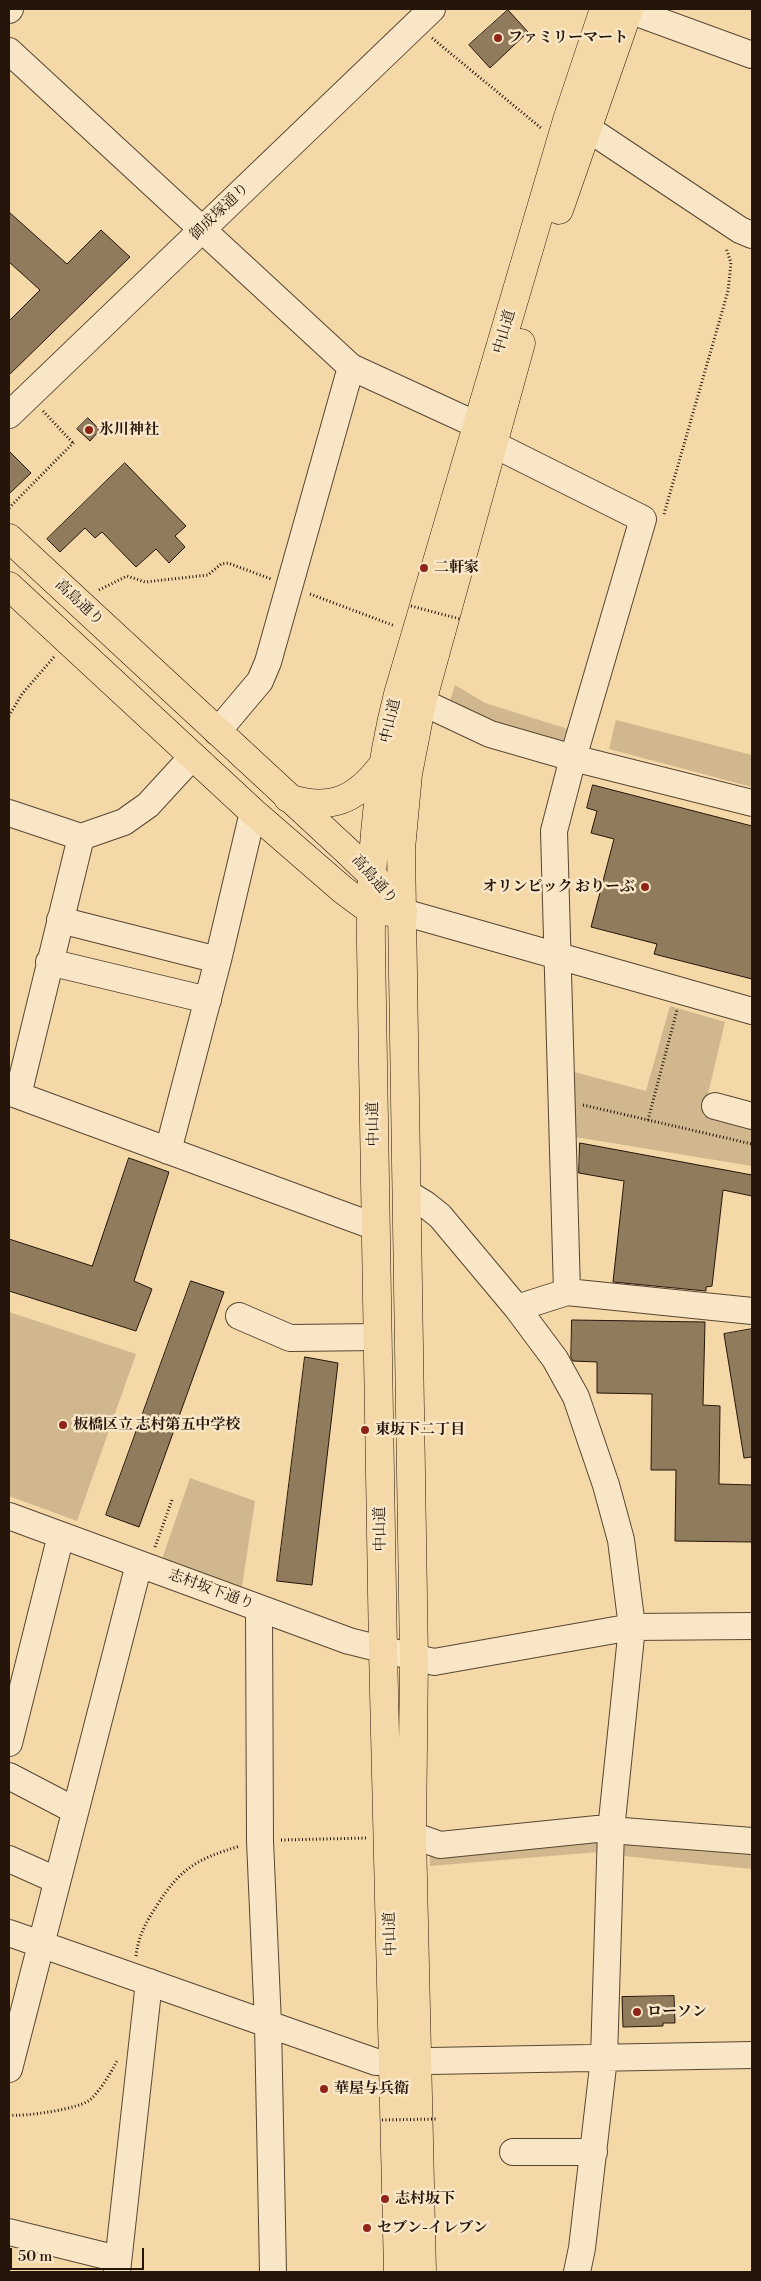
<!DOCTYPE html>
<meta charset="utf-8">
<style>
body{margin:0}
#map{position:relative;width:761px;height:2281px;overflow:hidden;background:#f4d8a8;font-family:"Libre Bodoni",serif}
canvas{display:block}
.frame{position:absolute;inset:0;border:10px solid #24160a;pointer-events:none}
.scale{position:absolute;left:10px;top:2248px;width:134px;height:22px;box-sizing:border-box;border:2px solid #24160a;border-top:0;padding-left:6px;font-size:15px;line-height:18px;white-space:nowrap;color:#24160a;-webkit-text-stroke:4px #f8e6c6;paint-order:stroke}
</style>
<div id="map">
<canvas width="761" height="2281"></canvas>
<div class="frame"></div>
<div class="scale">50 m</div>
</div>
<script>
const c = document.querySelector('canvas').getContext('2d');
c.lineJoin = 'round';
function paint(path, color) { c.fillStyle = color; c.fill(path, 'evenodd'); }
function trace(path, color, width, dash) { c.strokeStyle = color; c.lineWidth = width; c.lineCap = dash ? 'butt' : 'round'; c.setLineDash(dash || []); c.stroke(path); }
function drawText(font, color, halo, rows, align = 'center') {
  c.font = font + ' "Libre Bodoni","Noto Serif JP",serif'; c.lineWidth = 5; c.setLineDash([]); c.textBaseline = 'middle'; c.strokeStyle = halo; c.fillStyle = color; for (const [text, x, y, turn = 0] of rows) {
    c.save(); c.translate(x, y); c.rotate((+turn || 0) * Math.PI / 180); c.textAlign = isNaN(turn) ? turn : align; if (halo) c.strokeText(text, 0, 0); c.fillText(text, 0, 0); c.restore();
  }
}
paint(new Path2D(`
 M455,685L485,703L571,730L566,750L448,707Z
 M616,720L752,755V787L609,749Z
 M670,1006L725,1022L703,1115L752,1128V1166L575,1137L574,1072L646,1091Z
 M9,1312L136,1354L77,1521L9,1496Z
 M190,1478L255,1501L242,1587L162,1559Z
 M598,1835V1852L430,1866V1849Z
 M625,1839L752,1849V1869L623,1856Z`), '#d1b78d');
const building = new Path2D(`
 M508,10L528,32L490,68L469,45Z
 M9,212L67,264L101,230L130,257L9,375V321L40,290L9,262Z
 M88,418L100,430L90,441L77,429Z
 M9,451L31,473L9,494Z
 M125,463L186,526L175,536L185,547L169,563L156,549L136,567L102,532L95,538L85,528L60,552L47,539Z
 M593,785L752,826V979L654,954L657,944L591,927L614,839L591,833L597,811L587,808Z
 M580,1143L752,1175V1196L723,1190L712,1286L706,1287V1291L613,1282L624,1181L579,1173Z
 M129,1158L169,1172L134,1281L152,1289L136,1331L9,1291V1239L92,1266Z
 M191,1281L224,1292L139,1527L106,1515Z
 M572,1320L705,1322L703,1405L720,1406L719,1484L752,1485V1542L675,1541L676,1470H651L652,1394L597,1393V1362L573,1361L571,1358Z
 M752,1329V1457L744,1458L724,1334Z
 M305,1357L338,1363L312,1585L277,1581Z
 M674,1996L675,2023H663V2026L623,2027L622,1997Z`);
paint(building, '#907b5c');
trace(building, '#24160a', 1);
const minor = new Path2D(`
 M9,10L10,9
 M629,10L752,55
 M9,51L351,367L477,425
 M587,128L740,230L752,235
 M9,415L432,9
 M493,444L643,519L573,758L554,831L567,1292
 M422,702L490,734L573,758L752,803
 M217,732L260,681L268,662L351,367
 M9,813L81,837L124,822L148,805L193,756
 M403,912L752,1011
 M60,920L218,960
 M49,962L208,1000
 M9,1092L376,1227
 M18,1095L81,837
 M715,1106L752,1116
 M168,1151L218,960L253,812
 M407,1193L425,1204L440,1216L517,1308L555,1359L576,1397L606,1485L621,1540L632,1627L611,1830L604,2058L582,2248L577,2272
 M517,1308L567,1292L752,1311
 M239,1316L290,1338L378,1337
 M9,1516L349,1641L434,1662L632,1627L752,1626
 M259,1608L260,1841L268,2024L273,2272
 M9,1743L61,1535
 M9,1776L74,1810
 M412,1835L440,1845L597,1829L752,1841
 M9,1859L56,1880
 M9,1933L376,2062L752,2055
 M9,2069L139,1564
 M513,2152H594
 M9,2232L118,2259
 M117,2272L149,1982`);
const major = new Path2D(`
 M9,538L346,850L372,875L403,912
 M9,586L253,812L343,890L370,910L391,912`);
const highway = new Path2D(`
 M559,210L629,9
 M288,798C329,811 355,801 381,767
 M398,2272L383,1650L371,945C370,860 377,776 398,694L567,120L604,9
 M422,2272L412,1835L414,1659L401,849L408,774L422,702L521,343`);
trace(minor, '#584632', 28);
trace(major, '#24160a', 29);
trace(highway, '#24160a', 29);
trace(new Path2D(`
 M432,38L541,128
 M43,411L73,443
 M9,508L75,441
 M664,514L728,291L731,263L726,248
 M99,590L127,576L145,582L208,575L221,564L228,563L271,579
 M310,594L395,626
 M9,716L22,694L54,657
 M583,1105L752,1144
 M648,1120L677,1010
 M155,1547L172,1500
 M281,1840L367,1838
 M136,1956C138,1937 146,1922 156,1907C180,1868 197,1859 240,1846
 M9,2115C24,2117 81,2109 91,2099C102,2088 110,2074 117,2061`), '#24160a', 3, [1, 2.5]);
trace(minor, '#f8e6c6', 26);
trace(major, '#f4d8a8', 28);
trace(highway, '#f4d8a8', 28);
trace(new Path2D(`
 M411,606L460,619
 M382,2120L436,2119`), '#24160a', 3, [1, 2.5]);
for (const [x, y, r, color] of [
 [498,38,5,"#8f2418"],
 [89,430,5,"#8f2418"],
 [424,568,5,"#8f2418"],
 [645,887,5,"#8f2418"],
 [63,1425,5,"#8f2418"],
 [365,1430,5,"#8f2418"],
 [637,2012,5,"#8f2418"],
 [324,2089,5,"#8f2418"],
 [385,2199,5,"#8f2418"],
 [367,2228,5,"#8f2418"]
]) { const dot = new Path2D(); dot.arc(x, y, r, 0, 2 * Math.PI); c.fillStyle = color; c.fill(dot); trace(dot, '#f8e6c6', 2); }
drawText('bold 15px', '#24160a', '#f8e6c6', [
 ["ファミリーマート",508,38],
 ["氷川神社",99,430],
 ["二軒家",434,568],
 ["オリンピック おりーぶ",635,887,"right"],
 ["板橋区立 志村第五中学校",73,1425],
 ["東坂下二丁目",375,1430],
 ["ローソン",647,2012],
 ["華屋与兵衛",334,2089],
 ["志村坂下",395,2199],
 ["セブン-イレブン",377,2228]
], 'left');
drawText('15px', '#24160a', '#f8e6c6', [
 ["御成塚通り",220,212,-44],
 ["中山道",505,332,-74],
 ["高島通り",79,603,43],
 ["中山道",391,721,-77],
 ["高島通り",374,880,48],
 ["中山道",374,1124,-91],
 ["中山道",381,1529,-91],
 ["志村坂下通り",211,1590,20],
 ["中山道",391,1934,-92]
]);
</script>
